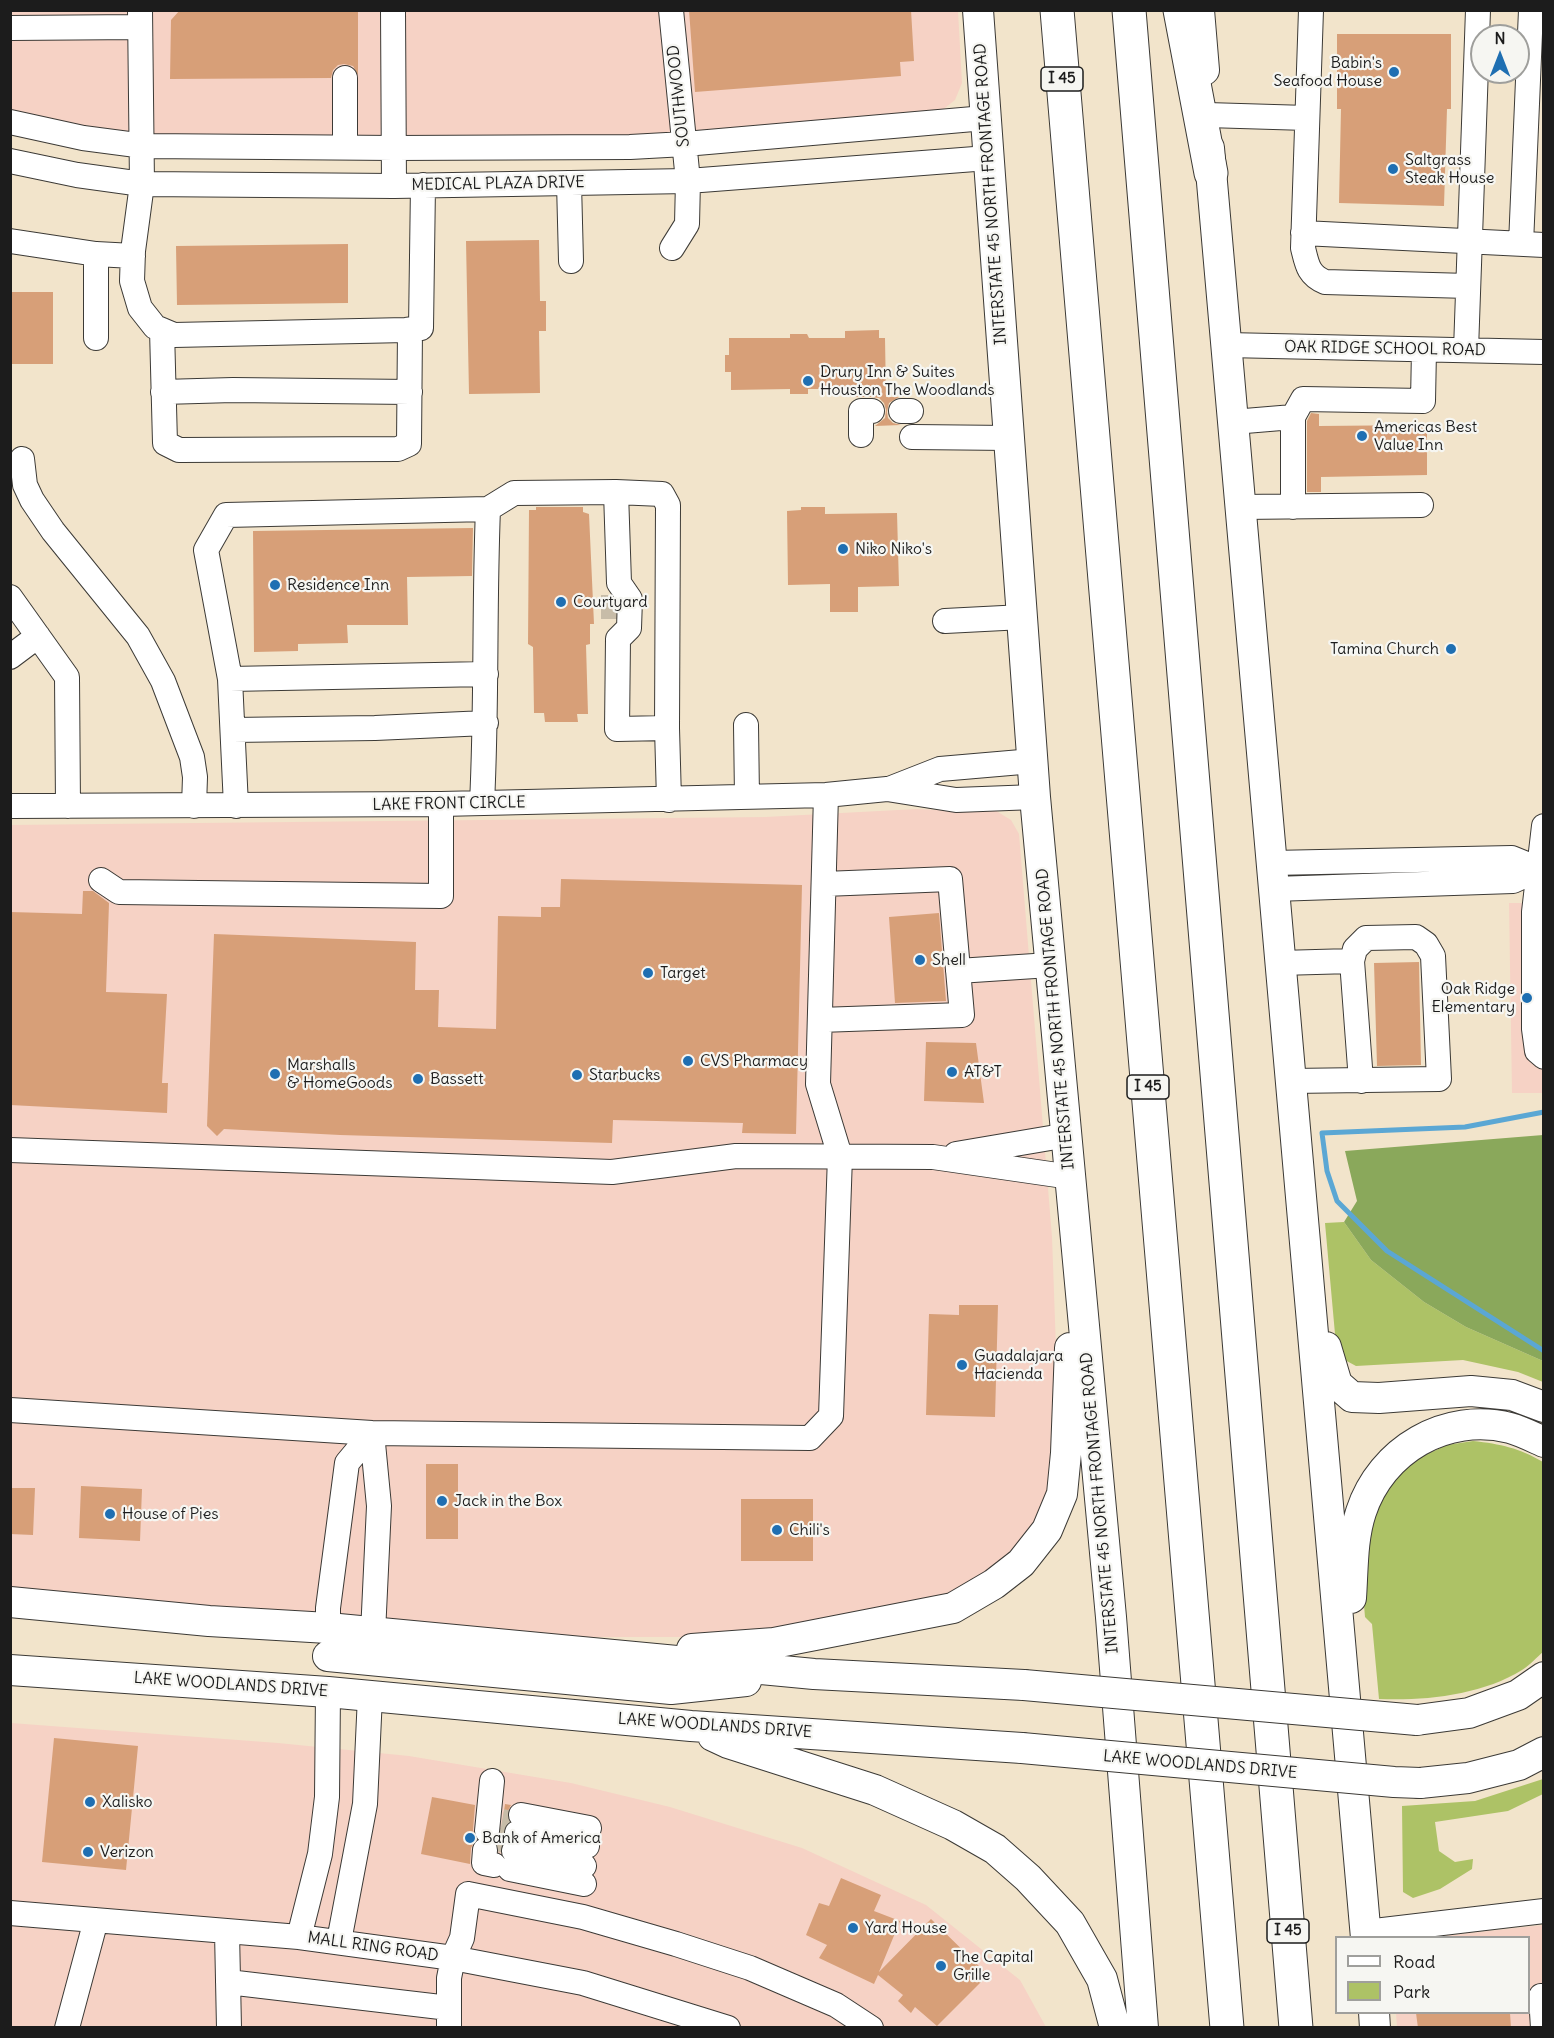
<!DOCTYPE html>
<style>
body{margin:0}
#map{position:relative;width:1554px;height:2038px;overflow:hidden;background:#f2e4cb;font-family:Delius,sans-serif}
canvas{display:block}
.frame{position:absolute;inset:0;border:12px solid #1c1c1c;pointer-events:none}
.legend{position:absolute;left:1335px;top:1936px;width:195px;height:78px;box-sizing:border-box;background:#f6f6f2;border:2px solid #9f9f9c;margin:0;padding:8px 10px;list-style:none;font-size:18px;color:#1c1c1c}
.legend li{display:flex;align-items:center;gap:12px;height:30px}
.legend b{width:30px;border:2px solid #9f9f9c}
.north{position:absolute;left:1470px;top:24px;width:60px;height:60px;box-sizing:border-box;background:#f6f6f2;border:2px solid #9f9f9c;border-radius:50%;rotate:0deg;font-size:16px;font-weight:700;line-height:24px;text-align:center;color:#1c1c1c}
.north::after{content:'';display:block;margin:auto;width:21px;height:27px;background:#1f6fb2;clip-path:polygon(50% 0,100% 100%,50% 72%,0 100%)}
</style>
<div id="map">
<canvas width="1554" height="2038"></canvas>
<div class="frame"></div>
<ul class="legend">
<li><b style="height:8px;background:#fff"></b>Road</li>
<li><b style="height:16px;background:#adc266"></b>Park</li>
</ul>
<div class="north">N</div>
</div>
<script>
const c = document.querySelector('canvas').getContext('2d');
c.lineJoin = 'round';
function paint(path, color) { c.fillStyle = color; c.fill(path, 'evenodd'); }
function trace(path, color, width, dash) { c.strokeStyle = color; c.lineWidth = width; c.lineCap = dash ? 'butt' : 'round'; c.setLineDash(dash || []); c.stroke(path); }
function drawText(font, color, halo, rows, align = 'center') {
  c.font = font + ' Delius,sans-serif'; c.lineWidth = 4.5; c.setLineDash([]); c.textBaseline = 'middle'; c.strokeStyle = halo; c.fillStyle = color; for (const [text, x, y, turn = 0] of rows) {
    c.save(); c.translate(x, y); c.rotate((+turn || 0) * Math.PI / 180); c.textAlign = isNaN(turn) ? turn : align; if (halo) c.strokeText(text, 0, 0); c.fillText(text, 0, 0); c.restore();
  }
}
paint(new Path2D(`
 M10,11H958L962,83L955,100L941,111L642,136L162,140L11,113Z
 M917,809L961,811L993,809L1011,820L1019,834L1052,1237L1059,1431L1048,1498L1031,1531L1007,1559L945,1596L800,1626L709,1637H556L11,1590L10,825L765,817Z
 M1509,903H1543V1093H1512Z
 M11,1723L278,1743L409,1756L571,1783L670,1807L802,1848L926,1905L1020,1980L1046,2027L11,2028Z
 M1543,1925V2027H1397L1396,2013L1528,2012V1938L1433,1937Z`), '#f6d2c5');
paint(new Path2D(`
 M1344,1222L1371,1260L1424,1302L1466,1327L1543,1361V1382L1518,1372L1463,1360L1356,1366L1343,1359L1336,1345L1325,1223Z
 M1473,1441C1501,1444 1519,1448 1543,1462V1652C1537,1657 1530,1665 1522,1670C1482,1695 1425,1701 1379,1699L1372,1624L1365,1617L1361,1569L1380,1496L1399,1474L1421,1457L1447,1445Z
 M1543,1779V1794L1508,1811L1435,1822L1439,1851L1455,1862L1473,1859L1472,1869L1440,1889L1413,1898L1403,1892L1402,1806L1475,1801Z`), '#adc266');
paint(new Path2D(`
 M1543,1135H1544L1543,1361L1466,1327L1424,1302L1371,1260L1344,1222L1357,1201L1345,1151Z`), '#8aa85b');
trace(new Path2D(`
 M1544,1112L1465,1127L1322,1133L1327,1171L1337,1201L1387,1251L1544,1351`), '#5ba7d4', 5);
paint(new Path2D(`
 M180,10H358V75L353,66L344,64L338,65L333,70L331,78L170,79L171,20Z
 M689,10H911L914,61L900,62L901,76L695,92Z
 M1337,34H1451V109H1447L1444,206L1339,203L1341,109H1337Z
 M539,240L540,301H546V331H539L540,393L469,394L466,241Z
 M348,244V303L177,305L176,246Z
 M10,292H53V364H10Z
 M879,330V338H885L886,397H899L889,403L887,412L888,418L893,423L901,425L875,426L885,418L886,410L884,403L879,398L871,397H844V389H808V394H790V389L731,390V372H725V355H729V338H790V334H807L809,338H845V331Z
 M1311,413L1319,414V426L1427,425V475L1321,477V492H1307V421Z
 M536,507H583V512L589,514L594,624H590V644L586,645L588,714H577L578,722H545L544,713H534L533,647L528,644L529,510H536Z
 M801,507H825V514L897,513L899,586L858,587V612H830V584L788,585L787,511L801,510Z
 M473,528L472,576L407,577L408,625H347L348,643L298,644V651L254,652L253,531Z
 M561,879L802,885L796,1134L742,1133L743,1123L613,1120L612,1143L340,1135L224,1129L217,1136L207,1126L214,934L416,942L415,990H439L438,1027L496,1029L498,916L541,917V907H560Z
 M83,891H93L109,903L106,992L167,994L162,1083H168L167,1113L10,1105V912L82,914Z
 M939,913L946,1001L895,1003L889,917Z
 M1419,962L1421,1065L1377,1066L1374,963Z
 M926,1042L976,1043L984,1103L924,1101Z
 M959,1305H998L995,1417L926,1415L929,1314L959,1315Z
 M426,1464H458V1539H426Z
 M81,1486L142,1489L140,1541L79,1538Z
 M10,1488H35L33,1535L10,1534Z
 M741,1499H813V1561H741Z
 M54,1738L138,1746L126,1870L42,1862Z
 M432,1797L475,1805L473,1830L476,1839L471,1848L470,1864L421,1854Z
 M505,1804L511,1805L507,1813L509,1822L503,1831L505,1840L500,1847V1853L496,1842L501,1832Z
 M841,1878L881,1895L874,1911L900,1921L879,1972L931,1919L988,1975L937,2026L915,2007L911,2013L898,2001L903,1995L878,1975L874,1984L819,1958L827,1945L806,1935L819,1903L829,1906Z
 M1416,2013H1510L1511,2028H1418Z`), '#d79f78');
trace(new Path2D(`
 M613,619V595
 M502,1821L519,1824
 M486,1837L515,1843`), '#c7bca8', 24, [24, 12]);
const minor = new Path2D(`
 M140,10L142,184L133,251L132,281L140,308L155,327L174,335L406,330L421,328L423,185
 M393,10L394,186
 M671,10L688,181L687,224L672,248
 M1311,10L1303,248C1307,264 1308,275 1325,282L1468,286
 M10,28L140,27
 M345,78V147
 M1207,115L1307,118
 M10,122L83,138L144,146L394,148L630,147L685,144L985,118
 M10,161L77,175L142,184L394,186L688,181L988,158
 M569,183L571,261
 M1303,233L1544,245
 M10,241L96,254L133,256
 M1521,244L1531,10
 M162,330L165,443L179,450L398,449L409,444L410,330
 M96,338V254
 M1227,345L1544,352
 M1466,350L1478,10
 M163,392L233,390L410,392
 M901,411H911
 M1293,417V507
 M1233,422L1293,417L1303,399L1423,401L1424,350
 M861,435V411H872
 M912,437L1009,438
 M22,459L25,485L32,500L53,531L138,636L163,681L192,757L195,777L194,806
 M616,492L662,494L668,505L667,728
 M1241,507L1421,505
 M10,597L67,677L68,806
 M945,621L1023,617
 M10,657L38,636
 M230,679L206,550L226,515L488,509
 M746,725L747,797
 M233,730L375,728L486,723
 M889,789L940,769L1033,761
 M482,803C487,705 484,607 488,509L514,493L616,492L619,583L630,599L629,628L618,639L617,729L667,728L669,800
 M10,806L441,804L826,795L887,789L956,800L1035,797
 M236,806L230,679L486,674
 M1544,826L1534,912V1029L1537,1051L1544,1057
 M1272,863L1512,858L1539,869H1544
 M101,880L119,892L441,896V804
 M1274,889L1513,881L1539,869
 M1280,963L1352,961
 M958,971L1050,965
 M820,1020L962,1015L950,879L824,884
 M1291,1081L1439,1079L1433,956L1426,944L1416,937L1366,938L1355,949L1352,961L1361,1081
 M10,1150L612,1172L736,1156L933,1157L1071,1177
 M956,1154L1068,1135
 M10,1410L372,1433L810,1438L831,1416L840,1156L818,1084L826,795
 M372,1433L379,1506L373,1633
 M328,1628V1608L347,1463L372,1433
 M521,1815L589,1828
 M487,1831L492,1781
 M517,1833L587,1846
 M485,1850L484,1863L494,1865
 M514,1851L584,1866
 M510,1869L584,1884
 M10,1913L299,1937L453,1958L583,1983L728,2028
 M227,1932L229,2028
 M1366,1932L1544,1911
 M299,1937L320,1854L327,1797L328,1692
 M339,1941L365,1804L370,1696
 M228,1982L449,2008
 M67,2028L96,1920
 M449,2028V1978L453,1958L462,1938L468,1894L583,1917L676,1944L750,1968L836,2005L871,2028
 M1543,2028L1541,1996H1544`);
const major = new Path2D(`
 M978,10L1035,797L1111,1617L1143,2028
 M1199,10L1204,70
 M1209,148L1366,1938
 M1326,1347L1337,1384L1352,1397L1379,1398L1471,1391L1512,1395L1544,1407
 M1351,1598C1353,1570 1352,1539 1361,1512C1381,1450 1446,1412 1510,1428C1521,1431 1533,1437 1544,1442
 M10,1602L209,1621L328,1628L814,1674L1024,1685
 M692,1649L774,1643L953,1608L994,1584L1021,1563L1047,1530L1062,1494L1066,1453L1070,1348
 M328,1656L671,1689L746,1681
 M10,1670L328,1692L691,1726L1022,1748
 M1417,1720L1469,1713L1518,1695L1544,1677
 M713,1736L728,1743L875,1790L953,1825L995,1849L1028,1878L1070,1923L1102,1979L1115,2028
 M1420,1783L1468,1778L1519,1765L1544,1752
 M1374,2012L1375,2028`);
const highway = new Path2D(`
 M1057,10L1227,2028
 M1129,10L1296,2028
 M1180,10L1211,173`);
trace(minor, '#3c3a36', 26);
trace(major, '#3c3a36', 32);
trace(highway, '#3c3a36', 35);
trace(minor, '#fff', 24);
trace(major, '#fff', 30);
trace(highway, '#fff', 33);
const majorBridge = new Path2D(`
 M1024,1685L1417,1720
 M1022,1748L1394,1782L1420,1783`);
trace(majorBridge, '#3c3a36', 32, []);
trace(majorBridge, '#fff', 30);
for (const [x, y, r, color] of [
 [1394,72,6,"#1f6fb2"],
 [1393,169,6,"#1f6fb2"],
 [808,381,6,"#1f6fb2"],
 [1362,436,6,"#1f6fb2"],
 [843,549,6,"#1f6fb2"],
 [275,585,6,"#1f6fb2"],
 [561,602,6,"#1f6fb2"],
 [1451,649,6,"#1f6fb2"],
 [920,960,6,"#1f6fb2"],
 [648,973,6,"#1f6fb2"],
 [1527,998,6,"#1f6fb2"],
 [688,1061,6,"#1f6fb2"],
 [952,1072,6,"#1f6fb2"],
 [275,1074,6,"#1f6fb2"],
 [577,1075,6,"#1f6fb2"],
 [418,1079,6,"#1f6fb2"],
 [962,1365,6,"#1f6fb2"],
 [442,1501,6,"#1f6fb2"],
 [110,1514,6,"#1f6fb2"],
 [777,1530,6,"#1f6fb2"],
 [90,1802,6,"#1f6fb2"],
 [470,1838,6,"#1f6fb2"],
 [88,1852,6,"#1f6fb2"],
 [853,1928,6,"#1f6fb2"],
 [941,1966,6,"#1f6fb2"]
]) { const dot = new Path2D(); dot.arc(x, y, r, 0, 2 * Math.PI); c.fillStyle = color; c.fill(dot); trace(dot, '#f6f6f2', 2); }
for (const [x, y, w] of [
 [1062,79,42],
 [1148,1087,42],
 [1288,1931,42]
]) { const box = new Path2D(); box.roundRect(x - w / 2, y - 12, w, 24, 4.5); c.fillStyle = '#f6f6f2'; c.fill(box); trace(box, '#1c1c1c', 1.5); }
drawText('bold 15px', '#1c1c1c', null, [
 ["I 45",1062,79],
 ["I 45",1148,1087],
 ["I 45",1288,1931]
]);
drawText('16px', '#1c1c1c', '#f6f6f2', [
 ["Babin's",1382,63,"right"],
 ["Seafood House",1382,81,"right"],
 ["Saltgrass",1405,160],
 ["Steak House",1405,178],
 ["Drury Inn & Suites",820,372],
 ["Houston The Woodlands",820,390],
 ["Americas Best",1374,427],
 ["Value Inn",1374,445],
 ["Niko Niko's",855,549],
 ["Residence Inn",287,585],
 ["Courtyard",573,602],
 ["Tamina Church",1439,649,"right"],
 ["Shell",932,960],
 ["Target",660,973],
 ["Oak Ridge",1515,989,"right"],
 ["Elementary",1515,1007,"right"],
 ["CVS Pharmacy",700,1061],
 ["Marshalls",287,1065],
 ["& HomeGoods",287,1083],
 ["AT&T",964,1072],
 ["Starbucks",589,1075],
 ["Bassett",430,1079],
 ["Guadalajara",974,1356],
 ["Hacienda",974,1374],
 ["Jack in the Box",454,1501],
 ["House of Pies",122,1514],
 ["Chili's",789,1530],
 ["Xalisko",102,1802],
 ["Bank of America",482,1838],
 ["Verizon",100,1852],
 ["Yard House",865,1928],
 ["The Capital",953,1957],
 ["Grille",953,1975]
], 'left');
drawText('16px', '#1c1c1c', '#f6f6f2', [
 ["SOUTHWOOD",679,96,-96],
 ["MEDICAL PLAZA DRIVE",498,184,-1],
 ["INTERSTATE 45 NORTH FRONTAGE ROAD",991,194,-94],
 ["OAK RIDGE SCHOOL ROAD",1385,349,1],
 ["LAKE FRONT CIRCLE",449,804,-1],
 ["INTERSTATE 45 NORTH FRONTAGE ROAD",1056,1019,-95],
 ["INTERSTATE 45 NORTH FRONTAGE ROAD",1100,1503,-95],
 ["LAKE WOODLANDS DRIVE",231,1685,4],
 ["LAKE WOODLANDS DRIVE",715,1726,4],
 ["LAKE WOODLANDS DRIVE",1200,1765,5],
 ["MALL RING ROAD",373,1947,8]
]);
</script>
